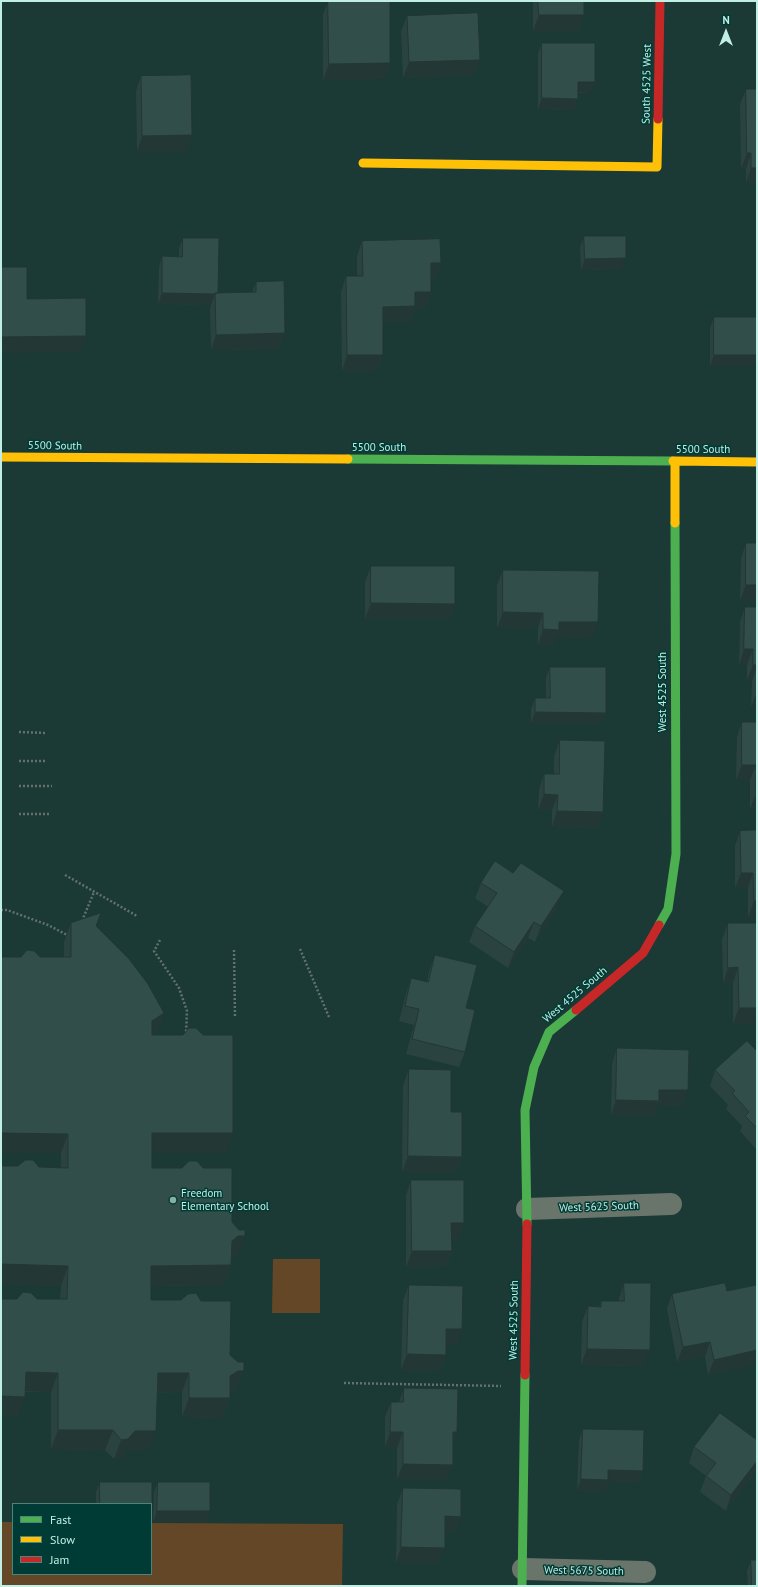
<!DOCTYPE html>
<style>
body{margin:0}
#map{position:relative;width:758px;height:1587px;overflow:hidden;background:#1b3935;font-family:"PT Sans",sans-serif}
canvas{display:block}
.frame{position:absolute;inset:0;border:2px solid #c1eee5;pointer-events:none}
.legend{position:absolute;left:12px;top:1503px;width:140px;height:72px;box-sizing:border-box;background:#003c35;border:1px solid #4d837b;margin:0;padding:5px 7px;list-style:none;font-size:12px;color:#c1eee5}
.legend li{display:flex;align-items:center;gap:8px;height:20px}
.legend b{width:20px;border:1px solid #4d837b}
.north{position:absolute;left:706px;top:12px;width:40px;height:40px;-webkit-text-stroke:3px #003c35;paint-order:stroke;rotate:0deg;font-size:11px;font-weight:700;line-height:16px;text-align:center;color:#c1eee5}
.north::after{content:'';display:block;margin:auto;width:14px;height:18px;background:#c1eee5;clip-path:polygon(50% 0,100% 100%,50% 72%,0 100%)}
</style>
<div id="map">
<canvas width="758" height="1587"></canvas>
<div class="frame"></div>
<ul class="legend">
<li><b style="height:5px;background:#4caf50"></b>Fast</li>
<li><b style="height:5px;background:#ffc107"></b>Slow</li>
<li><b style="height:5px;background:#c62828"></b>Jam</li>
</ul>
<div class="north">N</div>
</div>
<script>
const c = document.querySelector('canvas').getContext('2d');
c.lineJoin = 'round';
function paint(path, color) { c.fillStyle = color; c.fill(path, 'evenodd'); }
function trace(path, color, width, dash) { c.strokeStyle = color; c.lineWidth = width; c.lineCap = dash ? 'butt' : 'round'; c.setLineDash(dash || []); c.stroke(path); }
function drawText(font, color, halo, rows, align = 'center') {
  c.font = font + ' "PT Sans",sans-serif'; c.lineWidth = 3; c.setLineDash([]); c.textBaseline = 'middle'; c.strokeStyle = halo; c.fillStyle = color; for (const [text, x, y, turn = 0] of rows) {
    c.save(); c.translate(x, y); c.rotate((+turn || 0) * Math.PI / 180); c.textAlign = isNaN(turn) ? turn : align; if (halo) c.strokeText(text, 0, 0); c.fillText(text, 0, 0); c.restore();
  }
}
paint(new Path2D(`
 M273,1259H320V1313H272Z
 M1,1522H13V1574H151V1523L343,1524L342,1586H1Z`), '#644726');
trace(new Path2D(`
 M19,732L46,733
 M19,761H45
 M19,786H52
 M19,814H51
 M65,875L137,916
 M1,910H7L48,925L69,936
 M82,921L94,892
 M160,940L154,951L179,988L187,1011L186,1034
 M300,949L329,1017
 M234,950L235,1017
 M344,1383L501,1386`), '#63726c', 2.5, [2, 2]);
trace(new Path2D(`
 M527,1209L671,1204
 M523,1569L645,1572`), '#69746b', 22);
trace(new Path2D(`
 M348,459L673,461
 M659,925L668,909L676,854L675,523
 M527,1224L525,1110L534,1067L549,1032L576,1010
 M522,1586L525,1375`), '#4caf50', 9);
trace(new Path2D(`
 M363,163L657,167L658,119
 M1,457L348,459
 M673,461L757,462
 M675,462V523`), '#ffc107', 9);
trace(new Path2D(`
 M658,119L660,1
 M576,1010L643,953L659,925
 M525,1375L527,1224`), '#c62828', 9);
paint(new Path2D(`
 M328,1L385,79L323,80V15Z
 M519,1H584V15L578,31H533V2H519Z
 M407,16L474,75L403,78L401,31Z
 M542,43L591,93H578L574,110L538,109V53Z
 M141,76L187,151L137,152L136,91Z
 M746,89H757V183H746V169H741L740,104Z
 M584,236L622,269L581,270L580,247Z
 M183,238L218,293L252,292L256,282L279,349L211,350L210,308L211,305L158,304L159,267L162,256L179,257V248Z
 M362,241L441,263L435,279H431V292L426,308H415L410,322H383L378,370L342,371L341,292L346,276H357V256Z
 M714,317H757L710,366V328Z
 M746,543L757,600H740L741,558Z
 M371,566L455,604L450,619H365V582Z
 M503,570L593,638L556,637L553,645H538V628H497V585Z
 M745,607H757V707H751L752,681L747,680V665H739L740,622Z
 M550,667L602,723H531V709L535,698H546V677Z
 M742,722H757V809H750V780H736L737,737Z
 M560,740L603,812L598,828L552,827V810H538L539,790L544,774H554V756Z
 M757,830V917H748V888H735V846L740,831Z
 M481,883L558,907L535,942L528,938L508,968L469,942L475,926L488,907L475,898Z
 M71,923L96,926L164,1013L157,1033L154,1035L226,1153H152V1168L232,1222L238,1256H231V1265L224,1285L151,1286V1300L230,1355L236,1390H231L230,1391V1398L223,1418L182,1417V1392L157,1393L149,1450H128L121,1459H114L105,1450L51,1449V1392H25L18,1416H1V1299H60L61,1286L1,1284V1166L61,1168V1153L21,957H64V942Z
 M728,923H757V1023L733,1024V983H723L722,939Z
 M435,955L466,1008L465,1052L459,1067L406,1054L414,1025L399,1021L406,994L411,978L427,982L429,971Z
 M617,1048L682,1106L658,1105L654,1116L611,1115L612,1064Z
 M757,1051V1150L740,1131L742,1126L726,1109L728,1105L710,1086L715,1070Z
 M409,1069L451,1112L462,1157L456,1172H402L403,1085Z
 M411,1180L459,1239H452V1251L446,1266L406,1267V1195Z
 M624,1283L644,1366L581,1365L582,1322L588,1306L599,1307L601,1301H619V1298Z
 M409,1285L457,1345H446V1355L440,1371L401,1370L403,1300Z
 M757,1290V1364L708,1375L705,1357L677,1362L667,1309L672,1294Z
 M404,1388L457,1432L453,1444L447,1480L397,1479V1448L385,1447V1417L391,1402H399Z
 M583,1429L643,1471L639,1482L608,1481L604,1491L577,1490L579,1440Z
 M757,1440V1469L726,1511L700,1492L706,1476L689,1463L694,1447Z
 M100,1482L151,1504H96V1492Z
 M158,1482L210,1511L206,1522H153L154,1492Z
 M403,1488L455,1532H445L439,1564L396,1563L397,1504Z
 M757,1552V1586H748L747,1571L751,1560H756V1555Z`), '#2b4340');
paint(new Path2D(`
 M519,1H533V2H519Z
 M539,15H584L578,31H533Z
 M480,60L474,75L403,78L409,62Z
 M390,63L385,79L323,80L329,64Z
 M578,82H595L591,93L574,92Z
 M542,98L578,99L574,110L538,109Z
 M192,135L187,151L137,152L142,136Z
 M747,153H751L746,169H741Z
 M751,168H757V183H746Z
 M626,258L622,269L581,270L585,259Z
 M431,263H441L435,279H425Z
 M415,292H431L426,308H415L410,322H377L383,307Z
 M162,293L215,294L211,305L158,304Z
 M285,333L279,349L211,350L216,335Z
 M86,336L81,352L1,353V337Z
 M347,355H383L378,370L342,371Z
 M714,355H757V365L710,366Z
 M746,585H757V600H740Z
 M371,603L455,604L450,619H365Z
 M503,612L543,613L538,628H497Z
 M559,622H598L593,638L556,637L553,645H538L543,629Z
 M744,649H753L747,665H739Z
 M753,665H757V666L752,681L747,680Z
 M757,692V707H751Z
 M535,712L606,713L602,723H531Z
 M742,765H756L750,780H736Z
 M544,794L558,795L552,810H538Z
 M756,794H757V809H750Z
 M557,811L603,812L598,828L552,827Z
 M741,873H753L748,888H735Z
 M564,891L558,907L535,942L541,926Z
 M754,901H757V917H748Z
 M534,922L528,938L508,968L514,952Z
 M738,967L733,983H723L728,968Z
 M739,1008H757V1023L733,1024Z
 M164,1013L157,1033L145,1040L152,1021Z
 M659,1090H688L682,1106L658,1105L654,1116L611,1115L616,1100Z
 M1,1133L68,1134L61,1153H1Z
 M152,1133H233L226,1153H144Z
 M408,1156L462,1157L456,1172H402Z
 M451,1223H464L459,1239H446Z
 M238,1236H245L238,1256H231L232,1241Z
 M412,1251H452L446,1266L406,1267Z
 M1,1264L68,1266L61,1286L1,1284Z
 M231,1265L224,1285L144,1286L151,1266Z
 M446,1329H462L457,1345H440Z
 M710,1342L705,1357L677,1362L683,1347Z
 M587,1349L650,1350L644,1366L581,1365Z
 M757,1350V1364L708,1375L714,1360Z
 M407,1354L446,1355L440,1371L401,1370Z
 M238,1371H244L236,1390H231L223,1396L230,1376Z
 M26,1372L58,1373L51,1392L18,1391Z
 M158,1373H189L182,1392L150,1393Z
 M1,1396L25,1397L18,1416H1Z
 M189,1398H230L223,1418L182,1417Z
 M58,1430H113L105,1450L51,1449Z
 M135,1431H156L149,1450H128L121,1459H114L121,1440Z
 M390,1432H403L397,1448L385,1447Z
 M453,1432H457L452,1447Z
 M757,1461V1469L726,1511L731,1495Z
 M403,1464L453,1465L447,1480L397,1479Z
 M608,1470L643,1471L639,1482L608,1481L604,1491L577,1490L581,1479Z
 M157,1511H210L206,1522H153Z
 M445,1516L461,1517L455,1532H440Z
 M401,1547L445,1548L439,1564L396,1563Z`), '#233734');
const building = new Path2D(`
 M328,1H390V63L329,64Z
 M538,1H584V15H539Z
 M478,13L480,60L409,62L407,16Z
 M542,43H595V82H578V99L542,98Z
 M191,75L192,135L142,136L141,76Z
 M746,89H757V168H751V153H747Z
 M584,236H626V258L585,259Z
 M183,238H219L218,293H215V294L162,293V256L182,257Z
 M440,239L441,263H431V292H415V306L383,307V355H347L346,276H363L362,241Z
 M1,267H27V299L86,298V336L1,337Z
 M284,281L285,333L216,335L215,293L256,292V282Z
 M714,317H757V355H714Z
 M746,543H757V585H746Z
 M371,566H455V604L371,603Z
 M503,570L599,571L598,622H559V630L543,629V613L503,612Z
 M745,607H757V665H753V649H744Z
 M550,667H606V713L535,712V698H550Z
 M742,722H757V794H756V765H742Z
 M560,740L605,741L603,812L557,811L558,795L544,794V774H559Z
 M757,830V901H754L753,873H741L740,831Z
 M495,861L513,873L521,863L564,891L541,926L534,922L514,952L475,926L497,893L481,883Z
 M101,913L96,926L129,959L148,984L164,1013L152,1021V1035H183L189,1028H196L203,1035H233V1133H152V1168H182L189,1161H197L203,1168H232V1222L239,1230H245V1236H238L232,1241L231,1265L151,1266V1300H181L188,1294L196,1293L201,1301H231L230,1355L238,1362H244V1371H238L230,1376V1398H189V1373H158L156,1431H135L128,1439L121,1440L113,1430H58V1373L26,1372L25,1397L1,1396V1299H17L23,1292L31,1293L37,1299H67L68,1266L1,1264V1166H18L25,1160H33L39,1167L68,1168V1134L1,1133V957H21L27,950L34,951L40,957H71V923Z
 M728,923H757V1008H739L738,967L728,968Z
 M435,955L477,965L466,1008L475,1010L465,1052L412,1039L419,1009L405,1006L411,978L428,982Z
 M747,1041L757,1051V1128L745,1116L749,1112L732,1093L735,1091L715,1070Z
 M617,1048L689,1050L688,1090H659V1101L616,1100Z
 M409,1069L451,1070V1112H462V1157L408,1156Z
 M411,1180H464V1223H451L452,1251H412Z
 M624,1283H651L650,1350L587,1349L588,1306L601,1307V1301H624Z
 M725,1283L727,1291L756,1285L757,1290V1350L714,1360L710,1342L683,1347L672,1294Z
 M409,1285L463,1286L462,1329H446V1355L407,1354Z
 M404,1388L458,1389L457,1432H453V1465L403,1464V1432H390L391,1402H403Z
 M720,1413L757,1440V1461L731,1495L706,1476L716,1463L694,1447Z
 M583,1429L644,1430L643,1471L608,1470V1480L581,1479Z
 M100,1482H152V1511L151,1504H100Z
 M158,1482H210V1511H157Z
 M403,1488L461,1489V1517L445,1516V1548L401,1547Z
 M751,1560H757V1586H752Z`);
paint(building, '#324e4a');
trace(building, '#233734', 1);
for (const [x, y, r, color] of [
 [173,1200,4,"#87afa7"]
]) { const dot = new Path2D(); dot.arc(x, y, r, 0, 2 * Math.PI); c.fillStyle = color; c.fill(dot); trace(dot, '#003c35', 1.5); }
drawText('11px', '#c1eee5', '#003c35', [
 ["South 4525 West",647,84,-89],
 ["5500 South",55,446,1],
 ["5500 South",379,448],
 ["5500 South",703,450],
 ["West 4525 South",663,692,-90],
 ["West 4525 South",575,995,-40],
 ["West 5625 South",599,1207,-2],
 ["West 4525 South",514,1320,-89],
 ["West 5675 South",584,1571,1]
]);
drawText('11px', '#c1eee5', '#003c35', [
 ["Freedom",181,1194],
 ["Elementary School",181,1207]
], 'left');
</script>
